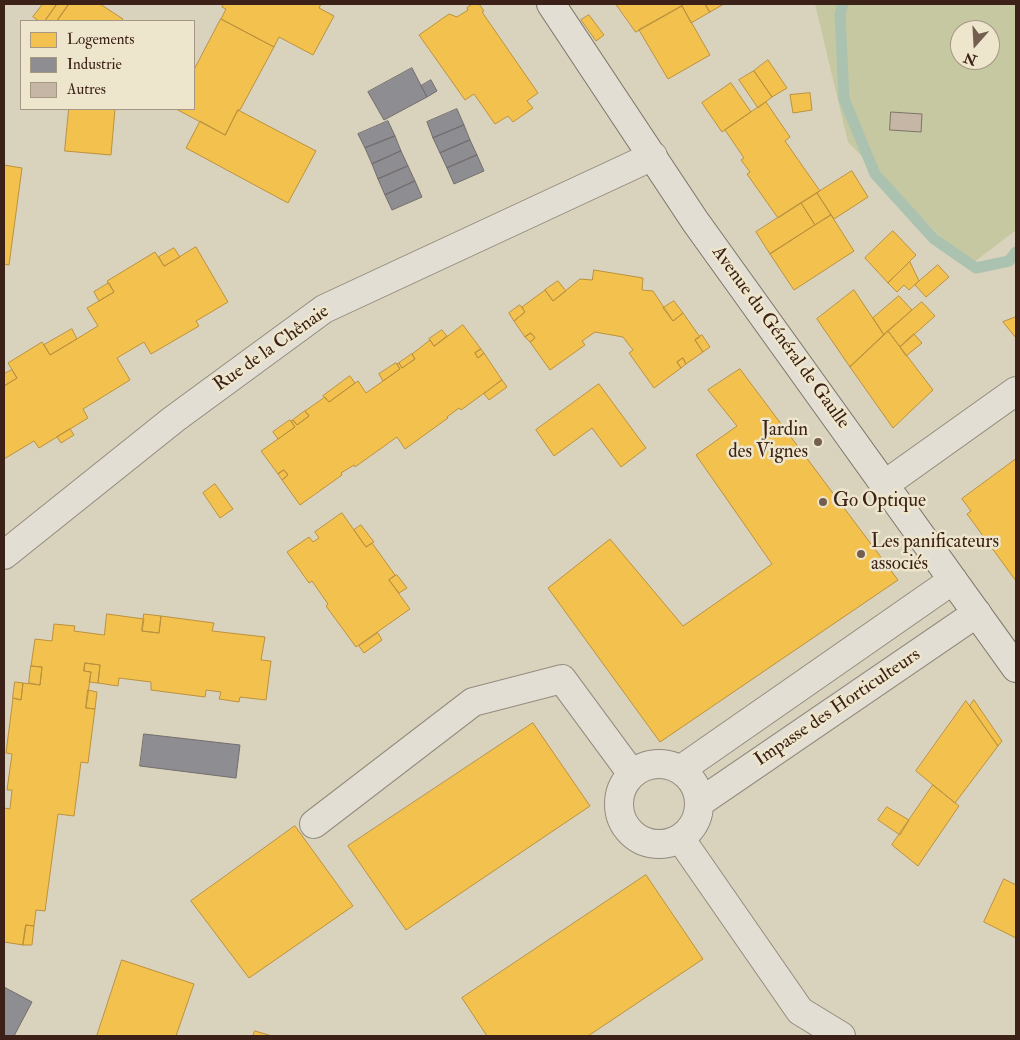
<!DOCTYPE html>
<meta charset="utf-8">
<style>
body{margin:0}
#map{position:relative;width:1020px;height:1040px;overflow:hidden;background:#d9d3bd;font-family:"IM FELL Double Pica",serif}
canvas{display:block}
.frame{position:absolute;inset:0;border:5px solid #3b2117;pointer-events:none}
.legend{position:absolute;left:20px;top:20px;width:175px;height:90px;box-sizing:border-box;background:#eee6cc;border:1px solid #a69784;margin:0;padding:6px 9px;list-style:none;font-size:15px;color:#3b2117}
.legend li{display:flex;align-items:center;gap:10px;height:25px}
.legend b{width:25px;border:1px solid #a69784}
.north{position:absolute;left:950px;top:20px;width:50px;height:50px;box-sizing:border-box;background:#eee6cc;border:1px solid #a69784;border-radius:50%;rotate:199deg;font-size:14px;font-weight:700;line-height:20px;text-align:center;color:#3b2117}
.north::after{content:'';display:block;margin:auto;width:18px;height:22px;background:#725f51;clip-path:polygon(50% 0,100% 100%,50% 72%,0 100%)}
</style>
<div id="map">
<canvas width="1020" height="1040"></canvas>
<div class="frame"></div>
<ul class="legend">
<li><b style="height:14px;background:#f2c14e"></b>Logements</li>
<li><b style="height:14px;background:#8d8d92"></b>Industrie</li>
<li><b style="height:14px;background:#c5b6a5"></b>Autres</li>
</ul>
<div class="north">N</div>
</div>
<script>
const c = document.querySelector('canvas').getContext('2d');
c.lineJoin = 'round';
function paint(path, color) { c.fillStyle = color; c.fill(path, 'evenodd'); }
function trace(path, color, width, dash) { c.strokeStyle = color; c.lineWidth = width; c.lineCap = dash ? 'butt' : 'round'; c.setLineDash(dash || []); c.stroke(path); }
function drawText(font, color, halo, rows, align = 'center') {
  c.font = font + ' "IM FELL Double Pica",serif'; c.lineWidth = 5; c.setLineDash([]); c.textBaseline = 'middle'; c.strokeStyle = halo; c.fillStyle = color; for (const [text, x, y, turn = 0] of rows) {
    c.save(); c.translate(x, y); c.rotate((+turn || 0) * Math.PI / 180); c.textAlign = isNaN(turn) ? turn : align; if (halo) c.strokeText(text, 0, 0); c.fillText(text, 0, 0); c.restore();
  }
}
paint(new Path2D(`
 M815,4H1016V230L969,266L848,142ZM960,30H990V60H960Z`), '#c6c8a1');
const homes = new Path2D(`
 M43,4H57L45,21H39L33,17Z
 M57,4H69L57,21H45Z
 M69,4H100L123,19L121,21H57Z
 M224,4H321L319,8L334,16L313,55L279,37L274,47L221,19L226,9L222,7Z
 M473,4H479L484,11L482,12L538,93L527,101L533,108L513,122L508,116L495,124L474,94L465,100L419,35L449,14L457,17L468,10L467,8Z
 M616,4H681L682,6L636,32Z
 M685,4H705L710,12L691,23L682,6Z
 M705,4H724L710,12Z
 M682,6L710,55L668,79L639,30Z
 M589,15L604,35L596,41L581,20Z
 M221,19L274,47L240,110H238L225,135L176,109H194V70Z
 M768,60L787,88L772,97L754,71Z
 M754,71L772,97L758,108L739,80Z
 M731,83L751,112L722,132L702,103Z
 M810,93L812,110L793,113L790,95Z
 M766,102L790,137L785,141L820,191L778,218L747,174L750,172L741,160L744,158L725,130Z
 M69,109H115L111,155L65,151Z
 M238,110L316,151L288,203L186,148L200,121L225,135Z
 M4,165L22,168L9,265L4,264Z
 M852,171L868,197L834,219L817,193Z
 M817,193L831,215L815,225L801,203Z
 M801,203L815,225L770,254L756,232Z
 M831,215L854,251L794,290L770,254Z
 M893,231L916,255L888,283L865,258Z
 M196,247L228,302L196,321L199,326L151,354L144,342L117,358L130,380L83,409L88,418L39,448L34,441L4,459V386L17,378L8,363L42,342L50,355L98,326L87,308L114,292L107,281L155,252L164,266Z
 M174,248L180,257L164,266L159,257Z
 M910,262L919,281L909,290L904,285L897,292L888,283Z
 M938,265L949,277L926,297L915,285Z
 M594,270L643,278L642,290L653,291L673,321L683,313L700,337L695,340L703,352L686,364L683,358L677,362L681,368L654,388L629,353L633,350L623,337L595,332L582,341L585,345L550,370L530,342L535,338L531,333L525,337L514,321L525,312L522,307L545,290L553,301L580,279L592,280Z
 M558,281L566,291L553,301L545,290Z
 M109,283L114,292L99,301L94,292Z
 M854,290L884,335L850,367L817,319Z
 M899,296L912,310L884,335L873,318Z
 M674,301L683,313L673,321L663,308Z
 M922,302L935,316L900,347L888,331Z
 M520,305L525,312L514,321L509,313Z
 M1016,317V338L1003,322Z
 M463,325L481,349L475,353L478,358L484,353L502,380L461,410L459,408L447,417L448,418L405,449L397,437L355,467L354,465L341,473L342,475L300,505L282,480L288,475L284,470L278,474L261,451L295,427L291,421L293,420L297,425L309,416L305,411L325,397L329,402L358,381L366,393L400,369L397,364L399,363L402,368L415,359L412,354L430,340L434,346Z
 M72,329L77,339L50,355L44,345Z
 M442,330L447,336L434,346L429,339Z
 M888,331L933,390L893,428L850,367Z
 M531,333L535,338L530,342L525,337Z
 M914,334L922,343L906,356L900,347Z
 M702,335L710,347L703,352L695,340Z
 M481,349L484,353L478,358L475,353Z
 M412,354L415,359L402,368L399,363Z
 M683,358L686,364L681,368L677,362Z
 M396,363L400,369L383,381L379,374Z
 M740,369L898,580L660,742L548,588L610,539L683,626L772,564L696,455L737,426L708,390Z
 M12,370L17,378L4,386V374Z
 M350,376L355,383L329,402L323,396Z
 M502,380L507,387L489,400L484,394Z
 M599,384L646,448L621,467L592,428L554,456L536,430Z
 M305,411L309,416L297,425L293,420Z
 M290,420L295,427L278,439L273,432Z
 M70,429L74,435L61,443L57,437Z
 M1016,459V581L967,514L971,511L962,499Z
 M284,470L288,475L282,480L278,474Z
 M215,484L233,509L220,518L203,493Z
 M342,513L366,547L372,543L395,575L389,580L410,609L356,647L326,606L328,604L312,581L309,583L287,552L309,537L313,542L319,538L315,532Z
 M361,525L374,542L366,547L354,530Z
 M397,575L407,588L399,593L389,580Z
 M107,614L144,619L142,631L159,633L161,616L214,623L212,631L265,637L261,660L271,661L266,700L240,697L239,702L219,699L221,692L206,690L205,697L151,690V682L119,678L118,686L98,683L100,665L85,663L84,671L91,672L86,708L95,709L88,763L81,762L74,816L58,814L45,911L36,910L34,926L26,925L23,945L4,942V808L10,809L12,790H7L12,754L6,753L13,698L21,700L23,683L40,685L42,667L31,666L35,639L52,641L54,624L75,626L74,631L104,635Z
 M144,614L161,616L159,633L142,631Z
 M378,633L382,640L364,653L359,646Z
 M85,663L100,665L98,683L89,682L91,672L84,671Z
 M31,666L42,667L40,685L29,683Z
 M15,682L23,683L21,700L13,698Z
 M88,690L97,692L95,709L86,708Z
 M974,700L1002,741L998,746L970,706Z
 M966,701L998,746L955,803L916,771Z
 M533,723L590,806L406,930L348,846Z
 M933,785L959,806L918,866L892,845Z
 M887,807L909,820L900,835L878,820Z
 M295,826L353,906L249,978L191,901Z
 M646,875L703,959L588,1036H487L462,998Z
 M1004,879L1016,885V938L984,922Z
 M26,925L34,926L32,945H23Z
 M122,960L194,984L176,1036H97Z
 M255,1031L272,1036H253Z`);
paint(homes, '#f2c14e');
trace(homes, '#bb913e', 1);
const industry = new Path2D(`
 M412,68L427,97L384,120L368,92Z
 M431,80L437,91L427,97L421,86Z
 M457,109L464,125L433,138L427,122Z
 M388,121L395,136L365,148L358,134Z
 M464,125L470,140L440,153L433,138Z
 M395,136L401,151L372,164L365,148Z
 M470,140L477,155L447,168L440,153Z
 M401,151L408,166L378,179L372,164Z
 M477,155L484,171L454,184L447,168Z
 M408,166L415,181L385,195L378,179Z
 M415,181L422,197L392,210L385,195Z
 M144,734L240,745L236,778L140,766Z
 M4,987L32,1002L14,1036H4Z`);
paint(industry, '#8d8d92');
trace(industry, '#746d6d', 1);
trace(new Path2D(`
 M843,4L840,14L844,99L875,174L934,239L976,268L1009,261L1016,252`), '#aac2af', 11);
const building = new Path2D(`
 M891,112L922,114L921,132L890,130Z`);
paint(building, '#c5b6a5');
trace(building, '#7c7468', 1);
const street = new Path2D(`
 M884,485L1016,391
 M4,555L174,419L324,309L653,156
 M619 804a40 40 0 1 1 80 0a40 40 0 1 1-80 0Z
 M680,770L953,580
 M699,803L977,613
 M314,824L473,702L562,679L632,774
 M680,838L800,1011L841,1036`);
const secondary = new Path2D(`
 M551,4L695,221L1016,668`);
trace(street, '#938c7e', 30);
trace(secondary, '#7c7468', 30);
trace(street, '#e2ded3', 28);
trace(secondary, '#e2ded3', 28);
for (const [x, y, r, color] of [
 [818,442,5,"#725f51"],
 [823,502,5,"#725f51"],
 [861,554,5,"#725f51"]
]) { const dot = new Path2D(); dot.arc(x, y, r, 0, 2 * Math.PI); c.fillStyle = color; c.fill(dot); trace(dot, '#eee6cc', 2); }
drawText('19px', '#3b2117', '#eee6cc', [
 ["Avenue du Général de Gaulle",780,338,54],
 ["Rue de la Chênaie",272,349,-35],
 ["Impasse des Horticulteurs",838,708,-34]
]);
drawText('19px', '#3b2117', '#eee6cc', [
 ["Jardin",808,431,"right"],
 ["des Vignes",808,453,"right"],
 ["Go Optique",833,502],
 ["Les panificateurs",871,543],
 ["associés",871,565]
], 'left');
</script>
